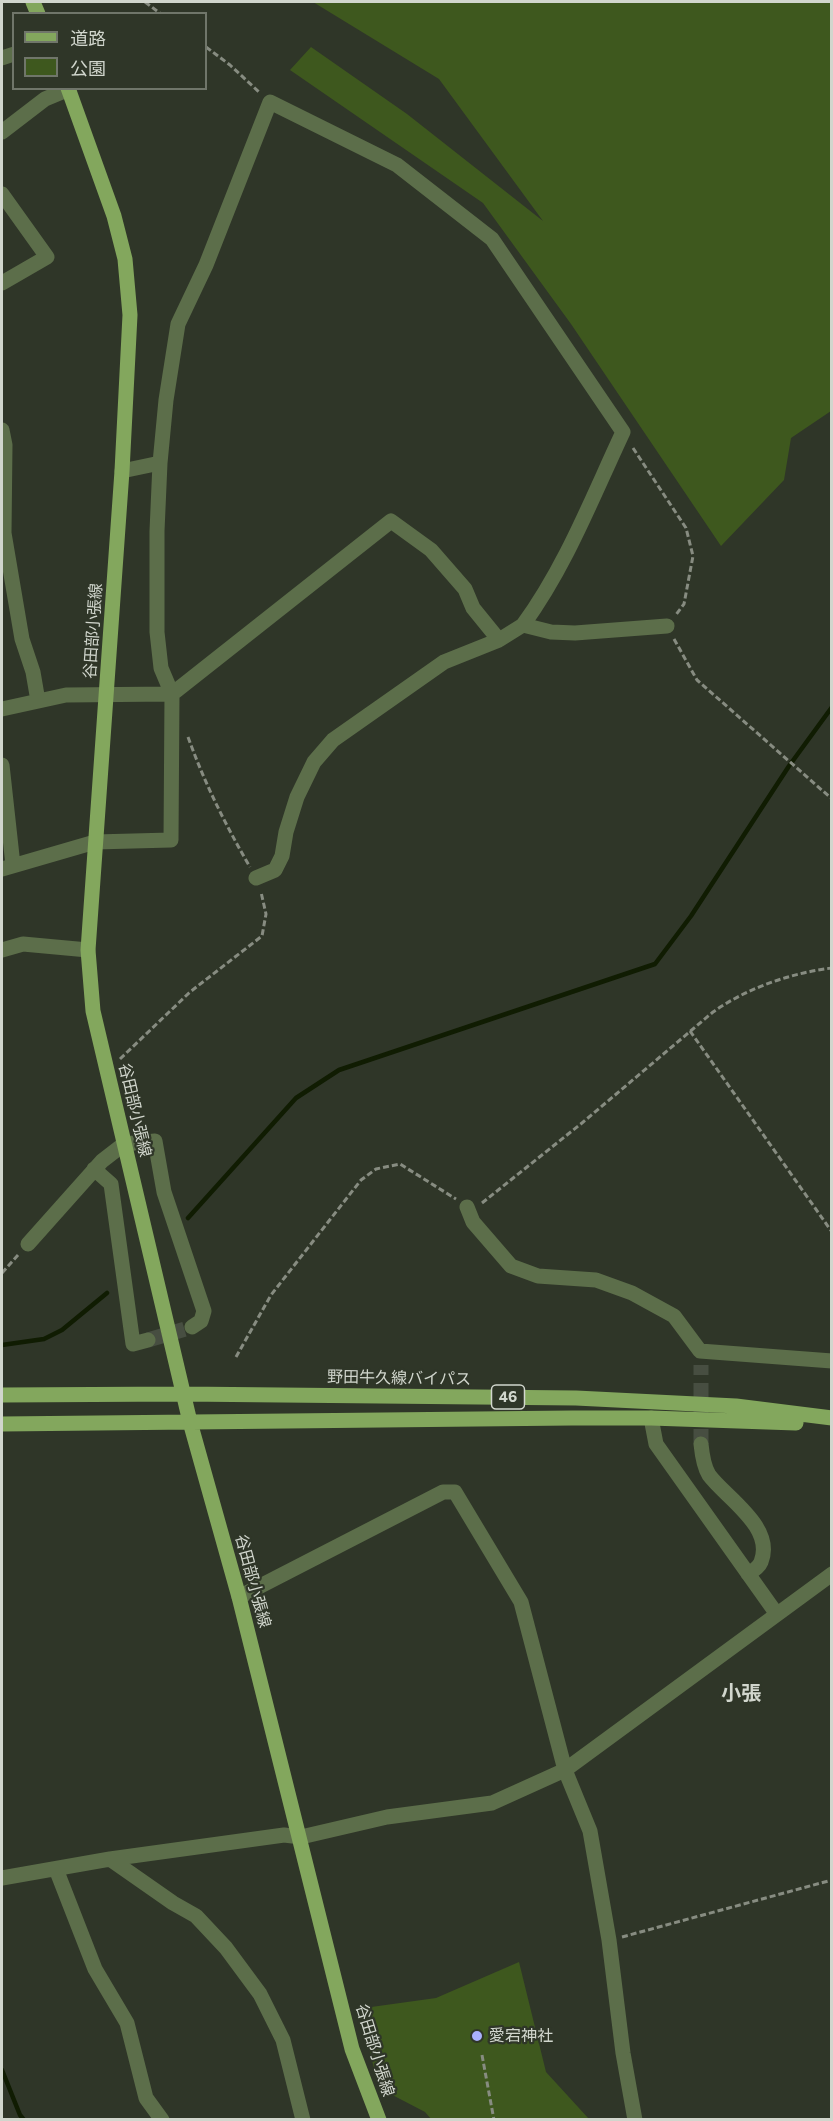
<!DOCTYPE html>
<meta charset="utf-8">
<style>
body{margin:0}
#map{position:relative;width:833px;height:2121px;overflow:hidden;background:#2f3628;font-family:Commissioner,"Noto Sans JP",sans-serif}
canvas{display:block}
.frame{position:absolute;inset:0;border:3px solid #d1d6cd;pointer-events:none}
.legend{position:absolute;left:12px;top:12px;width:195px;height:78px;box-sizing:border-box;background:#2f3628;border:2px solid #70766a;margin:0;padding:8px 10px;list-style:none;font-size:18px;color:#d1d6cd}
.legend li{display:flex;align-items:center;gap:12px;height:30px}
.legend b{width:30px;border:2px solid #70766a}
</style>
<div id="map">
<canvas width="833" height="2121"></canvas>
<div class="frame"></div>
<ul class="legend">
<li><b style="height:8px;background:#83a75d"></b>道路</li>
<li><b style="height:16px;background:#3e581e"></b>公園</li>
</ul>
</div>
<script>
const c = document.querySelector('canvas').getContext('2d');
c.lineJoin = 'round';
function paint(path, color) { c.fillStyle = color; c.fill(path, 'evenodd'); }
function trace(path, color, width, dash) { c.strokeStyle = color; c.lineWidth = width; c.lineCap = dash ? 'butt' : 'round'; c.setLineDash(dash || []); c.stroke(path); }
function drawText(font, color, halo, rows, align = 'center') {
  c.font = font + ' Commissioner,"Noto Sans JP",sans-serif'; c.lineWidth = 4.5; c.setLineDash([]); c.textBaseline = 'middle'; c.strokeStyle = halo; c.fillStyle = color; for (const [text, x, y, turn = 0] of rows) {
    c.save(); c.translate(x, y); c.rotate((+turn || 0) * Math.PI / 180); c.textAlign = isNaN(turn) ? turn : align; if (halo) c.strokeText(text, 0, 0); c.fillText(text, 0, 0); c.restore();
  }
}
paint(new Path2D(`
 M313,2H831V411L791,438L784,480L721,546L571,324L483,203L290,70L311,47L407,114L543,221L439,79Z
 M519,1962L546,2072L589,2119H431L425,2112L379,2088L362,2021L364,2008L436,1998Z`), '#3e581e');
trace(new Path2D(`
 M188,1218L296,1098L339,1070L655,964L691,916L789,766L832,707
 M2,1345L44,1339L62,1330L107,1293
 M2,2070L20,2115L24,2120`), '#101c02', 4.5);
trace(new Path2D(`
 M148,1340L192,1327
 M701,1444V1365`), '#474e41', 15, [15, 8]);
trace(new Path2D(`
 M145,2L161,14
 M206,47L230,65L259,92
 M633,448L686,528L693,556L684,604L675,616
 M674,639L697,680L832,799
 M188,737C205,784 225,824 250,867
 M690,1031L832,1232
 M120,1059L190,992L262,936L266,914L261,892
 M482,1203L582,1123L713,1012C747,988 791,973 832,968
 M2,1273L19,1254
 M236,1357L271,1295L361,1180L376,1169L400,1164L456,1199
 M622,1937L832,1880
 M482,2055L494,2120`), '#878c81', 3, [6, 3]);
trace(new Path2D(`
 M2,58L14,54
 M2,132L45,99L69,89
 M2,194L47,257L2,283
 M2,430L5,445L4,533L22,639L33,672L38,701
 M160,463L157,531V632L161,668L172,694L391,521L431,550L465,589L473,608L499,640
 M122,471L160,463L166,400L178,324L206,265L270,102L397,165L492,239L623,432C592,498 566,566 523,625
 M2,709L66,695L172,694L171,840L95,842L2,869
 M2,765L13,865
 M256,878L275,870L282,856L286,832L297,797L314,762L333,740L444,662L499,640L523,625L551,632L575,633L667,626
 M2,950L23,944L88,950
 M94,1169L111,1184L133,1344L148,1340
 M467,1207L473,1222L511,1266L538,1276L596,1280L632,1293L674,1316L700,1351L832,1361
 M28,1244L102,1161L124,1144L155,1141L164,1192L204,1311L201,1321L192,1327
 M651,1418L656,1444L776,1613
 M701,1444C702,1454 704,1467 709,1475C726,1498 775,1527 761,1562C759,1567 753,1571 748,1574
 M239,1597L443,1492H455L521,1602L565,1770L590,1831L609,1940L623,2053L635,2120
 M110,1859L284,1835L301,1837L387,1817L492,1803L565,1770L832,1574
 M56,1869L95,1969L127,2023L146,2098L162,2120
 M2,1878L110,1859L173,1903L196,1916L226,1948L260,1994L283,2040L303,2120`), '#5c6e4a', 15);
trace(new Path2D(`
 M33,2L38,14
 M68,88L114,216L125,259L130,315L122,471L88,950L93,1011L190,1422L239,1597L352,2049L379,2120
 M2,1395L183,1394L576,1398L736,1406L832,1418
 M2,1424L572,1418H651L796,1423`), '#83a75d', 15);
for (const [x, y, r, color] of [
 [477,2036,6,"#a9b0fc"]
]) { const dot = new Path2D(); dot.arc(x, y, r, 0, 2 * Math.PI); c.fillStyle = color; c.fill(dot); trace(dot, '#2f3628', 2); }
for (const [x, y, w] of [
 [508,1397,33]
]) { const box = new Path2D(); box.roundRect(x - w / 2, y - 12, w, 24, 4.5); c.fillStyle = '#2f3628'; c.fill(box); trace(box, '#d1d6cd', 1.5); }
drawText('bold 15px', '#d1d6cd', null, [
 ["46",508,1397]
]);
drawText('16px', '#d1d6cd', '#2f3628', [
 ["谷田部小張線",93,631,-86],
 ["谷田部小張線",135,1110,77],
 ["野田牛久線バイパス",399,1378,1],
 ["谷田部小張線",253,1581,75],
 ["谷田部小張線",375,2050,73]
]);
drawText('16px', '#d1d6cd', '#2f3628', [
 ["愛宕神社",489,2036]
], 'left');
drawText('bold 20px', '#d1d6cd', '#2f3628', [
 ["小張",741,1693]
]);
</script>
